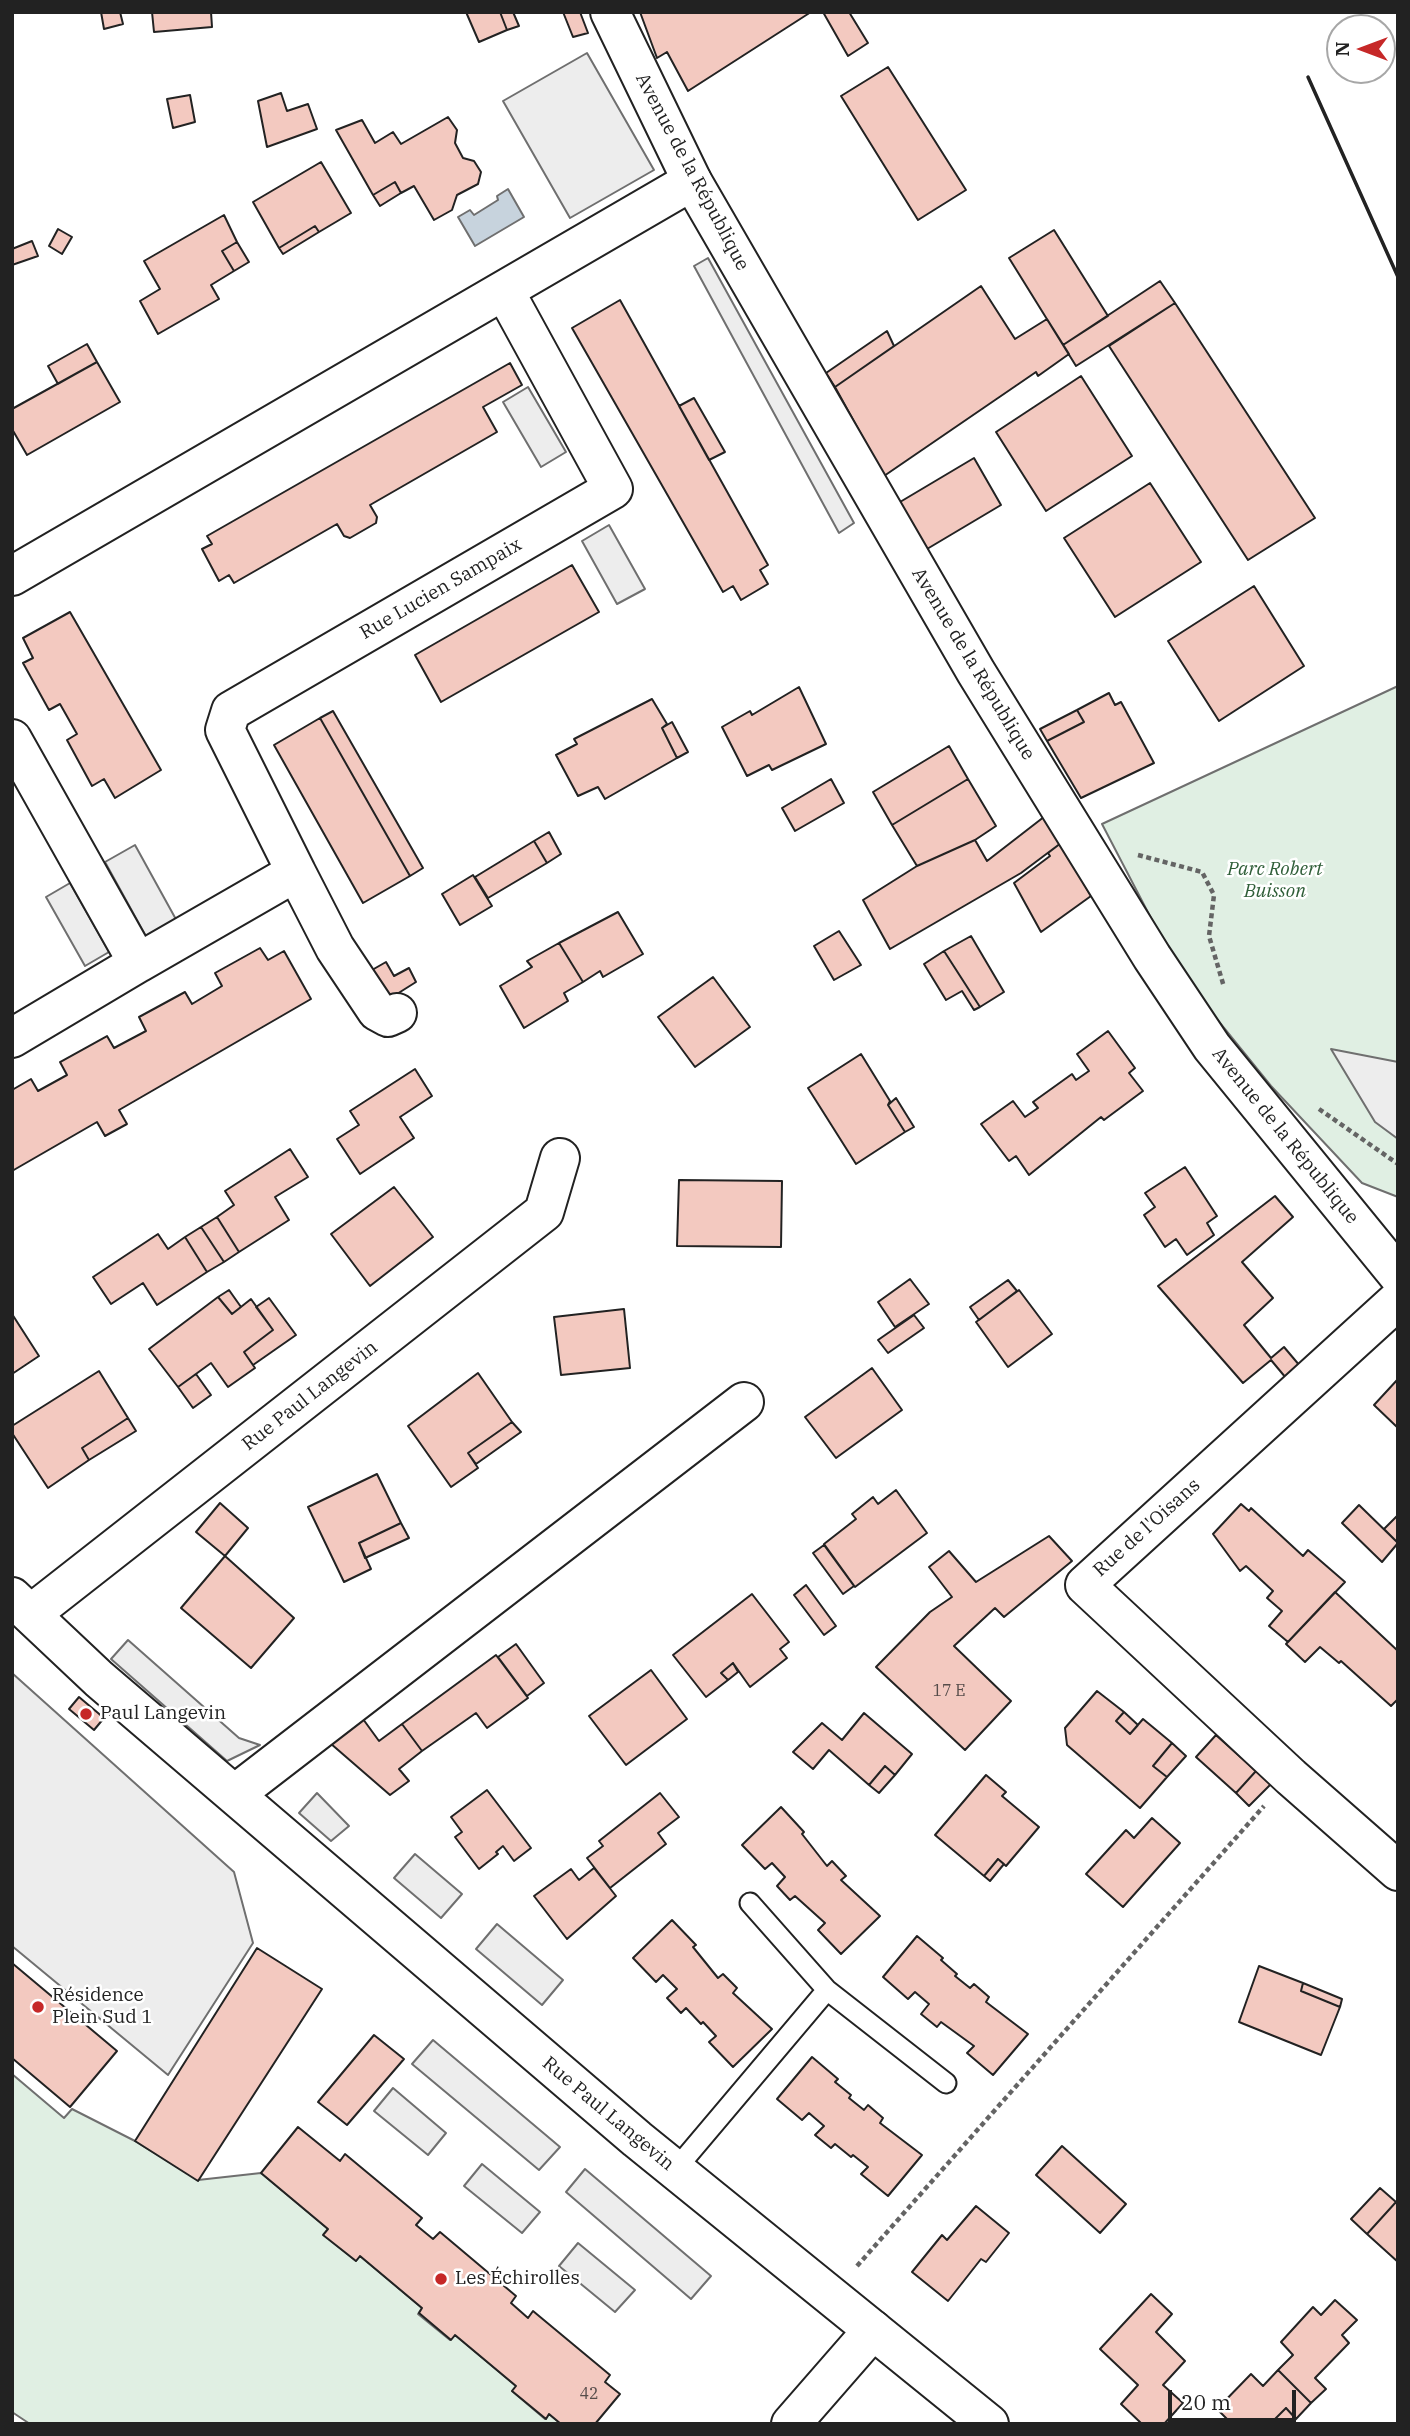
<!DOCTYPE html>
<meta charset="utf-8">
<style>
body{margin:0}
#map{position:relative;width:1410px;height:2436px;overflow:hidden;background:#fff;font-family:"IBM Plex Serif",serif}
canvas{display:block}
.frame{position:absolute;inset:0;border:14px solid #222;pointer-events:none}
.north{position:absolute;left:1326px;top:14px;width:70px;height:70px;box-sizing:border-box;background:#fff;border:2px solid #a7a7a7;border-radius:50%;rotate:270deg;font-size:19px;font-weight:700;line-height:28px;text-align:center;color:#222}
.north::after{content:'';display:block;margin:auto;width:24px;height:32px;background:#c62828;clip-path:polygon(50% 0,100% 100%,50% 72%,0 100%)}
.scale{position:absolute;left:1168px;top:2390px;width:128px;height:32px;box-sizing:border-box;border:4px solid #222;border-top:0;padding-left:9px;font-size:21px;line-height:24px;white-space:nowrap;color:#222;-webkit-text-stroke:5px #fff;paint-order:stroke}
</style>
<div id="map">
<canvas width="1410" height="2436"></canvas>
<div class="frame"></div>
<div class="north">N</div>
<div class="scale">20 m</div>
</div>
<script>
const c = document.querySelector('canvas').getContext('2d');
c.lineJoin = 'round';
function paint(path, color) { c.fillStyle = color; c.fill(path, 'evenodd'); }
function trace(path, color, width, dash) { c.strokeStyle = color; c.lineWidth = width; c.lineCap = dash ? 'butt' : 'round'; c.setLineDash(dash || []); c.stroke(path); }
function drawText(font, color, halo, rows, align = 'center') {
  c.font = font + ' "IBM Plex Serif",serif'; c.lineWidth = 5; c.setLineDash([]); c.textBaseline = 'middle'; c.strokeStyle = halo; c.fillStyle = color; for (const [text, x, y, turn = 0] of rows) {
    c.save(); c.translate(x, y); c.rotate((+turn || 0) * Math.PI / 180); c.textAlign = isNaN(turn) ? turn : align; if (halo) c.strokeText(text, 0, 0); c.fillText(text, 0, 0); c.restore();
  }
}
const green = new Path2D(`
 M1398,686V1197L1362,1183L1271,1086L1203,1002L1153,922L1102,824Z
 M12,2074L64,2118L72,2109L135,2141L198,2180L261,2173L328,2229L324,2235L356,2261L360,2256L422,2308L418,2314L450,2340L455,2335L516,2386L512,2391L545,2419L549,2414L561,2424H30L12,2412Z`);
paint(green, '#e0efe3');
trace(green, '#6f6f6f', 2);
const parking = new Path2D(`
 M587,53L654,170L570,218L503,101Z
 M708,258L854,523L839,533L694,266Z
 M528,387L566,452L541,467L503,402Z
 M609,525L645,589L617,604L582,541Z
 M135,845L178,923L148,940L105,862Z
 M70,883L109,952L85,966L46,897Z
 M1331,1049L1398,1062V1139L1375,1122Z
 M128,1640L239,1738L260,1745L227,1761L111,1659Z
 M12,1673L234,1872L253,1943L168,2075L12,1946Z
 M317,1793L349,1826L331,1841L299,1813Z
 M415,1854L462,1894L441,1918L394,1878Z
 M497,1924L563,1980L542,2005L476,1949Z
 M433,2040L560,2147L539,2170L412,2064Z
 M393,2088L446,2133L428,2155L374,2111Z
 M482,2164L540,2212L522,2233L464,2186Z
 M585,2169L711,2276L691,2299L566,2192Z
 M578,2243L635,2290L615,2312L559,2266Z`);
paint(parking, '#ededed');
trace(parking, '#6f6f6f', 2);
const water = new Path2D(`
 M508,189L524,217L475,246L458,217L470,210L474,215L498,200L497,196Z`);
paint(water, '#c7d3dd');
trace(water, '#6f6f6f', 2);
const building = new Path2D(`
 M101,12H120L123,24L104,29Z
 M152,12H211L212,27L154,32Z
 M466,12H500L507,30L479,42Z
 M500,12H513L519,26L507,30Z
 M563,12H580L588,33L573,37Z
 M640,12H811L688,91L667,52L657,58Z
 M823,12H849L868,43L848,56Z
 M888,67L966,190L918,220L841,96Z
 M281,93L287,111L308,104L317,129L267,147L258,101Z
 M190,95L195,122L173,128L167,99Z
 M448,117L457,130L455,143L463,158L474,161L481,172L478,184L457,195L452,210L434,220L414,186L401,193L395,182L373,195L336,130L362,120L375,143L393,132L401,144Z
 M321,162L351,213L319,232L315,226L279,248L253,202Z
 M395,182L401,193L380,206L373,195Z
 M224,215L237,242L222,251L234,271L211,285L219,299L158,334L140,301L160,289L144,261Z
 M315,226L319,232L283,254L279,248Z
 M58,229L72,237L62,254L49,246Z
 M1054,230L1108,316L1063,345L1009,258Z
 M32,241L38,256L12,265V249Z
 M237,242L249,262L234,271L222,251Z
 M1160,281L1175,303L1076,366L1063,345Z
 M981,286L1015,339L1047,319L1069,354L1038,376L1036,372L884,476L835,387Z
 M620,300L768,565L760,570L768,584L741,600L733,586L723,592L572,328Z
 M1175,303L1315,518L1248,560L1109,346Z
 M887,331L894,346L835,387L826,373Z
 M87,344L97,362L58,384L48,366Z
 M97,362L120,402L27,455L12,429V409Z
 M510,363L522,385L483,407L497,432L370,505L377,517L376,523L350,538L344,536L337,524L234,583L229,575L219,581L202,549L212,544L207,536Z
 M1081,376L1132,456L1046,511L996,432Z
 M694,398L725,452L709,460L679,406Z
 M974,458L1001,505L927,549L900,502Z
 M1150,483L1201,562L1115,617L1064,538Z
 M572,565L599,612L441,702L415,655Z
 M1254,586L1304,666L1219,721L1168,641Z
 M70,612L161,770L115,798L104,779L92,786L67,740L77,734L60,704L49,710L23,663L33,658L23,638Z
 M799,687L826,744L772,770L769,765L747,776L722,727L750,711L752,715Z
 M1109,693L1115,705L1121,702L1154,763L1081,798L1047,741L1084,722L1077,710Z
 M652,699L667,724L662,728L677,758L605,799L598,787L578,796L556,755L577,744L574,739Z
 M1077,710L1084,722L1047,741L1040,729Z
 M333,711L423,868L410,876L320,718Z
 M320,718L410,876L363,903L274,745Z
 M672,722L688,752L677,758L662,728Z
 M949,746L968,779L892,825L873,792Z
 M831,779L844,803L795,831L782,808Z
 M968,779L996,826L975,840L917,866L892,825Z
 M1049,813L1061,843L1021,873L890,949L863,900L917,866L975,840L987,861Z
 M549,832L561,854L547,863L534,841Z
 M534,841L547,863L488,898L475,877Z
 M1061,843L1091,896L1041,932L1014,883L1050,856L1048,853Z
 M473,875L492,906L460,925L442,894Z
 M618,912L643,954L603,977L600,971L583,982L559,943Z
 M839,931L861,965L834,980L814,946Z
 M971,936L1004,992L980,1007L944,951Z
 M559,943L583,982L564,993L568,1001L524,1028L500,986L532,967L527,961Z
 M260,948L268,960L284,951L311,999L119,1110L127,1124L105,1136L97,1122L12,1171V1090L31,1079L38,1091L67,1075L60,1062L107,1036L114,1048L146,1031L139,1017L185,992L192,1004L222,986L215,973Z
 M944,951L980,1007L974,1010L962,991L946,1000L924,964Z
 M386,962L394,976L409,968L416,982L389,999L372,970Z
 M713,977L750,1027L695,1067L658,1017Z
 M1108,1031L1135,1068L1129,1073L1143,1091L1104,1120L1101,1117L1029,1175L1016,1156L1009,1161L981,1124L1013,1101L1025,1117L1038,1108L1033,1102L1072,1074L1076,1080L1089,1071L1077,1054Z
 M861,1054L890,1101L888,1105L905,1132L856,1164L808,1088Z
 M415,1069L432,1096L400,1117L414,1138L360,1174L337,1139L359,1125L350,1111Z
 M896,1098L914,1127L905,1132L888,1105Z
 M290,1149L308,1177L275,1197L289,1220L239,1252L217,1217L234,1205L225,1191Z
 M1185,1167L1217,1216L1207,1223L1214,1235L1187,1255L1176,1239L1165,1247L1144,1215L1155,1207L1145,1193Z
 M679,1180L782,1181L781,1247L677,1246Z
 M394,1187L433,1237L370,1286L331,1234Z
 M1275,1196L1293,1217L1242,1262L1273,1298L1244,1325L1271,1358L1284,1347L1300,1366L1286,1378L1271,1360L1243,1383L1158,1286Z
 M217,1217L239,1252L224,1262L201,1227Z
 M201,1227L224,1262L207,1272L185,1237Z
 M158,1234L168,1249L185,1237L207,1272L157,1305L143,1283L111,1304L93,1277Z
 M910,1279L929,1304L895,1327L878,1302Z
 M1008,1280L1017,1291L979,1320L970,1307Z
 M229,1290L241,1307L232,1314L218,1297Z
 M1019,1290L1052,1334L1008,1367L976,1322Z
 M218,1297L232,1314L251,1299L273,1330L244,1352L255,1368L228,1387L211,1363L178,1387L149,1349Z
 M269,1298L296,1335L253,1365L244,1352L273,1330L256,1307Z
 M624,1309L630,1368L561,1375L554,1317Z
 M12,1314L39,1356L12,1374Z
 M914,1315L924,1328L888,1353L878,1340Z
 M872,1368L902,1410L836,1458L805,1417Z
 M99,1371L128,1418L82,1448L89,1460L48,1488L12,1433V1426Z
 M478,1373L512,1422L468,1453L478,1468L451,1487L408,1426Z
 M196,1374L211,1395L193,1408L178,1387Z
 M1398,1379V1428L1374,1405Z
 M128,1418L136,1431L89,1460L82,1448Z
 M512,1422L521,1432L476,1464L468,1453Z
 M377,1474L401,1523L359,1543L371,1569L344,1582L308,1507Z
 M896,1490L927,1533L855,1587L824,1544L856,1519L852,1514L873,1497L878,1504Z
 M220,1503L248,1528L225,1556L196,1532Z
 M1241,1504L1249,1511L1251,1508L1303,1556L1308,1550L1345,1582L1288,1642L1269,1626L1282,1611L1267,1598L1273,1591L1246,1566L1240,1571L1213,1534Z
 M1359,1505L1398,1543L1382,1562L1342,1523Z
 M1398,1515V1543L1384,1529Z
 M401,1523L409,1538L365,1558L359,1543Z
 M1049,1536L1072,1561L1004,1617L995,1608L954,1646L1011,1701L965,1750L876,1667L930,1612L952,1597L929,1567L949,1551L976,1582Z
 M824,1545L854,1586L843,1594L813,1553Z
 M225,1556L294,1618L251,1668L181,1608Z
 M806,1585L836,1626L824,1635L794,1595Z
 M1335,1592L1398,1651V1699L1391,1706L1341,1661L1339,1663L1320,1647L1305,1662L1286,1644Z
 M752,1594L789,1642L780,1649L787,1658L750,1687L733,1663L721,1673L728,1680L706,1697L673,1655Z
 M516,1644L544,1683L527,1696L498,1657Z
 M496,1655L528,1698L487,1728L476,1713L422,1751L402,1724Z
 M733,1663L738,1672L728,1680L721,1673Z
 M651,1670L687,1719L626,1765L589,1716Z
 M1097,1691L1124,1712L1116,1721L1130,1734L1143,1719L1172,1743L1153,1766L1167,1777L1140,1808L1067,1745L1065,1728Z
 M79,1697L104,1718L94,1730L69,1709Z
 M1124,1712L1138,1725L1130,1734L1116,1721Z
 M864,1713L912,1754L895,1775L885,1766L869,1785L829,1750L813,1769L793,1752L822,1723L842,1740Z
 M363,1719L379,1741L402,1724L422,1751L399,1769L409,1781L390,1795L330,1743Z
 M1216,1735L1256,1771L1236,1793L1196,1757Z
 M1172,1743L1186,1756L1167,1777L1153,1766Z
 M885,1766L895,1775L879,1793L869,1785Z
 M1256,1771L1271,1784L1249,1806L1236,1793Z
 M986,1775L1006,1792L1002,1796L1039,1827L1006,1866L998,1859L984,1876L935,1835Z
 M487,1790L531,1848L514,1861L503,1846L496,1852L498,1854L479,1869L455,1837L462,1832L451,1817Z
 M660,1793L679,1817L658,1833L666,1844L610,1888L587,1858L603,1846L599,1841Z
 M781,1807L804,1832L802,1834L827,1866L832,1861L846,1876L841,1880L880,1916L841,1954L818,1930L825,1923L795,1896L790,1900L777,1886L785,1877L772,1863L765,1869L742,1845Z
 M1152,1818L1180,1843L1123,1907L1086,1874L1126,1830L1134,1838Z
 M998,1859L1004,1864L990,1881L984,1876Z
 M594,1868L616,1896L567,1939L534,1896L571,1869L579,1880Z
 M672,1920L696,1945L693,1947L718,1978L723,1974L737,1988L733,1993L772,2029L733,2067L709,2042L716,2036L703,2022L701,2024L686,2008L681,2013L667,1998L677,1989L663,1975L656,1982L633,1958Z
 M917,1936L943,1958L941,1960L957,1974L955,1976L970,1988L974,1984L989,1997L986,2002L1028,2034L993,2075L967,2053L974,2046L941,2022L937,2027L921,2014L929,2004L915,1992L908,1999L883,1977Z
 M257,1948L322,1989L198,2181L135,2141Z
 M12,1963L117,2051L70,2107L12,2058Z
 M1259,1966L1303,1983L1301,1991L1340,2007L1321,2055L1239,2022Z
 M1303,1983L1342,1999L1340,2007L1301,1991Z
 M374,2035L404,2059L347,2125L318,2102Z
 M812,2057L838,2079L835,2082L851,2095L849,2098L864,2110L868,2105L883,2118L880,2123L922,2155L888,2196L861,2174L868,2167L853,2155L851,2157L835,2144L831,2148L815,2135L824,2126L809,2113L802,2120L777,2099Z
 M298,2127L340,2161L345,2154L422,2218L416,2225L433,2239L440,2232L516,2296L511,2303L528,2318L533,2311L610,2375L605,2382L620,2394L595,2424H561L549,2414L546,2419L512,2391L516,2386L455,2335L451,2340L419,2313L422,2308L360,2256L356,2261L323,2235L328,2229L261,2173Z
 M1062,2146L1126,2204L1100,2233L1036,2175Z
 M1380,2188L1396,2202L1367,2234L1351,2219Z
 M1396,2202L1398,2204V2262L1367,2234Z
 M976,2206L1009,2233L986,2262L981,2259L948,2301L912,2272L942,2235L947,2240Z
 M1151,2294L1172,2314L1156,2332L1185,2361L1163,2385L1183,2403L1164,2424H1142L1121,2404L1138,2385L1100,2349Z
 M1335,2300L1357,2320L1342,2335L1349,2343L1315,2378L1326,2389L1311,2403L1278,2370L1293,2355L1281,2342L1313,2307L1321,2315Z
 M1278,2370L1311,2403L1296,2419L1286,2408L1270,2424H1232L1217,2409L1251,2374L1263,2386Z
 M1286,2408L1296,2419L1291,2424H1270Z`);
paint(building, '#f3c9c0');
trace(building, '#222', 2);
const lane = new Path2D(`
 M750,1903L827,1990L946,2083
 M675,2170L827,1990`);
const street = new Path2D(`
 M12,576L692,181
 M12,739L138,963L296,872L225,730L231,711L613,489L505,292
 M296,872L335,948L377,1011L388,1017L397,1013
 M12,1038L138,963
 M1398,1300L1085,1585L1291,1777L1398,1871
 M31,1614L544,1212L560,1158
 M235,1794L744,1402
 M791,2424L873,2330`);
const secondary = new Path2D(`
 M610,12L692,181L976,672L1152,957L1212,1047L1398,1275
 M12,1597L99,1679L637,2139L989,2424`);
trace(lane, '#222', 23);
trace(street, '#222', 42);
trace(secondary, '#222', 42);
trace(new Path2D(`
 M1138,855L1202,872L1214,895L1209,936L1224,987
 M1319,1109L1398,1164
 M857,2266L1264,1806`), '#646464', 4.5, [5, 3.5]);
trace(lane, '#fff', 19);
trace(street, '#fff', 38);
trace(secondary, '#fff', 38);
trace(new Path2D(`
 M1308,77L1398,277`), '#222', 3.5);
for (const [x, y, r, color] of [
 [86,1714,7,"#c62828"],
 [38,2007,7,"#c62828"],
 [441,2279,7,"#c62828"]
]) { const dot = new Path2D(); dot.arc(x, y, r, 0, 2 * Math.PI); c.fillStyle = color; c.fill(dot); trace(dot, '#fff', 2.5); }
drawText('16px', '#564c4a', null, [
 ["17 E",949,1691],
 ["42",589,2394]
]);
drawText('19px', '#222', '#fff', [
 ["Avenue de la République",692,172,62],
 ["Rue Lucien Sampaix",441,589,-30],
 ["Avenue de la République",973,664,59],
 ["Avenue de la République",1285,1136,51],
 ["Rue Paul Langevin",310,1396,-38],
 ["Rue de l'Oisans",1147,1528,-42],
 ["Rue Paul Langevin",608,2114,40]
]);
drawText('italic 19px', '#2f5e38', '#fff', [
 ["Parc Robert",1275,870],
 ["Buisson",1275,892]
]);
drawText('19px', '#222', '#fff', [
 ["Paul Langevin",100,1714],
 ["Résidence",52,1996],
 ["Plein Sud 1",52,2018],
 ["Les Échirolles",455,2279]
], 'left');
</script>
